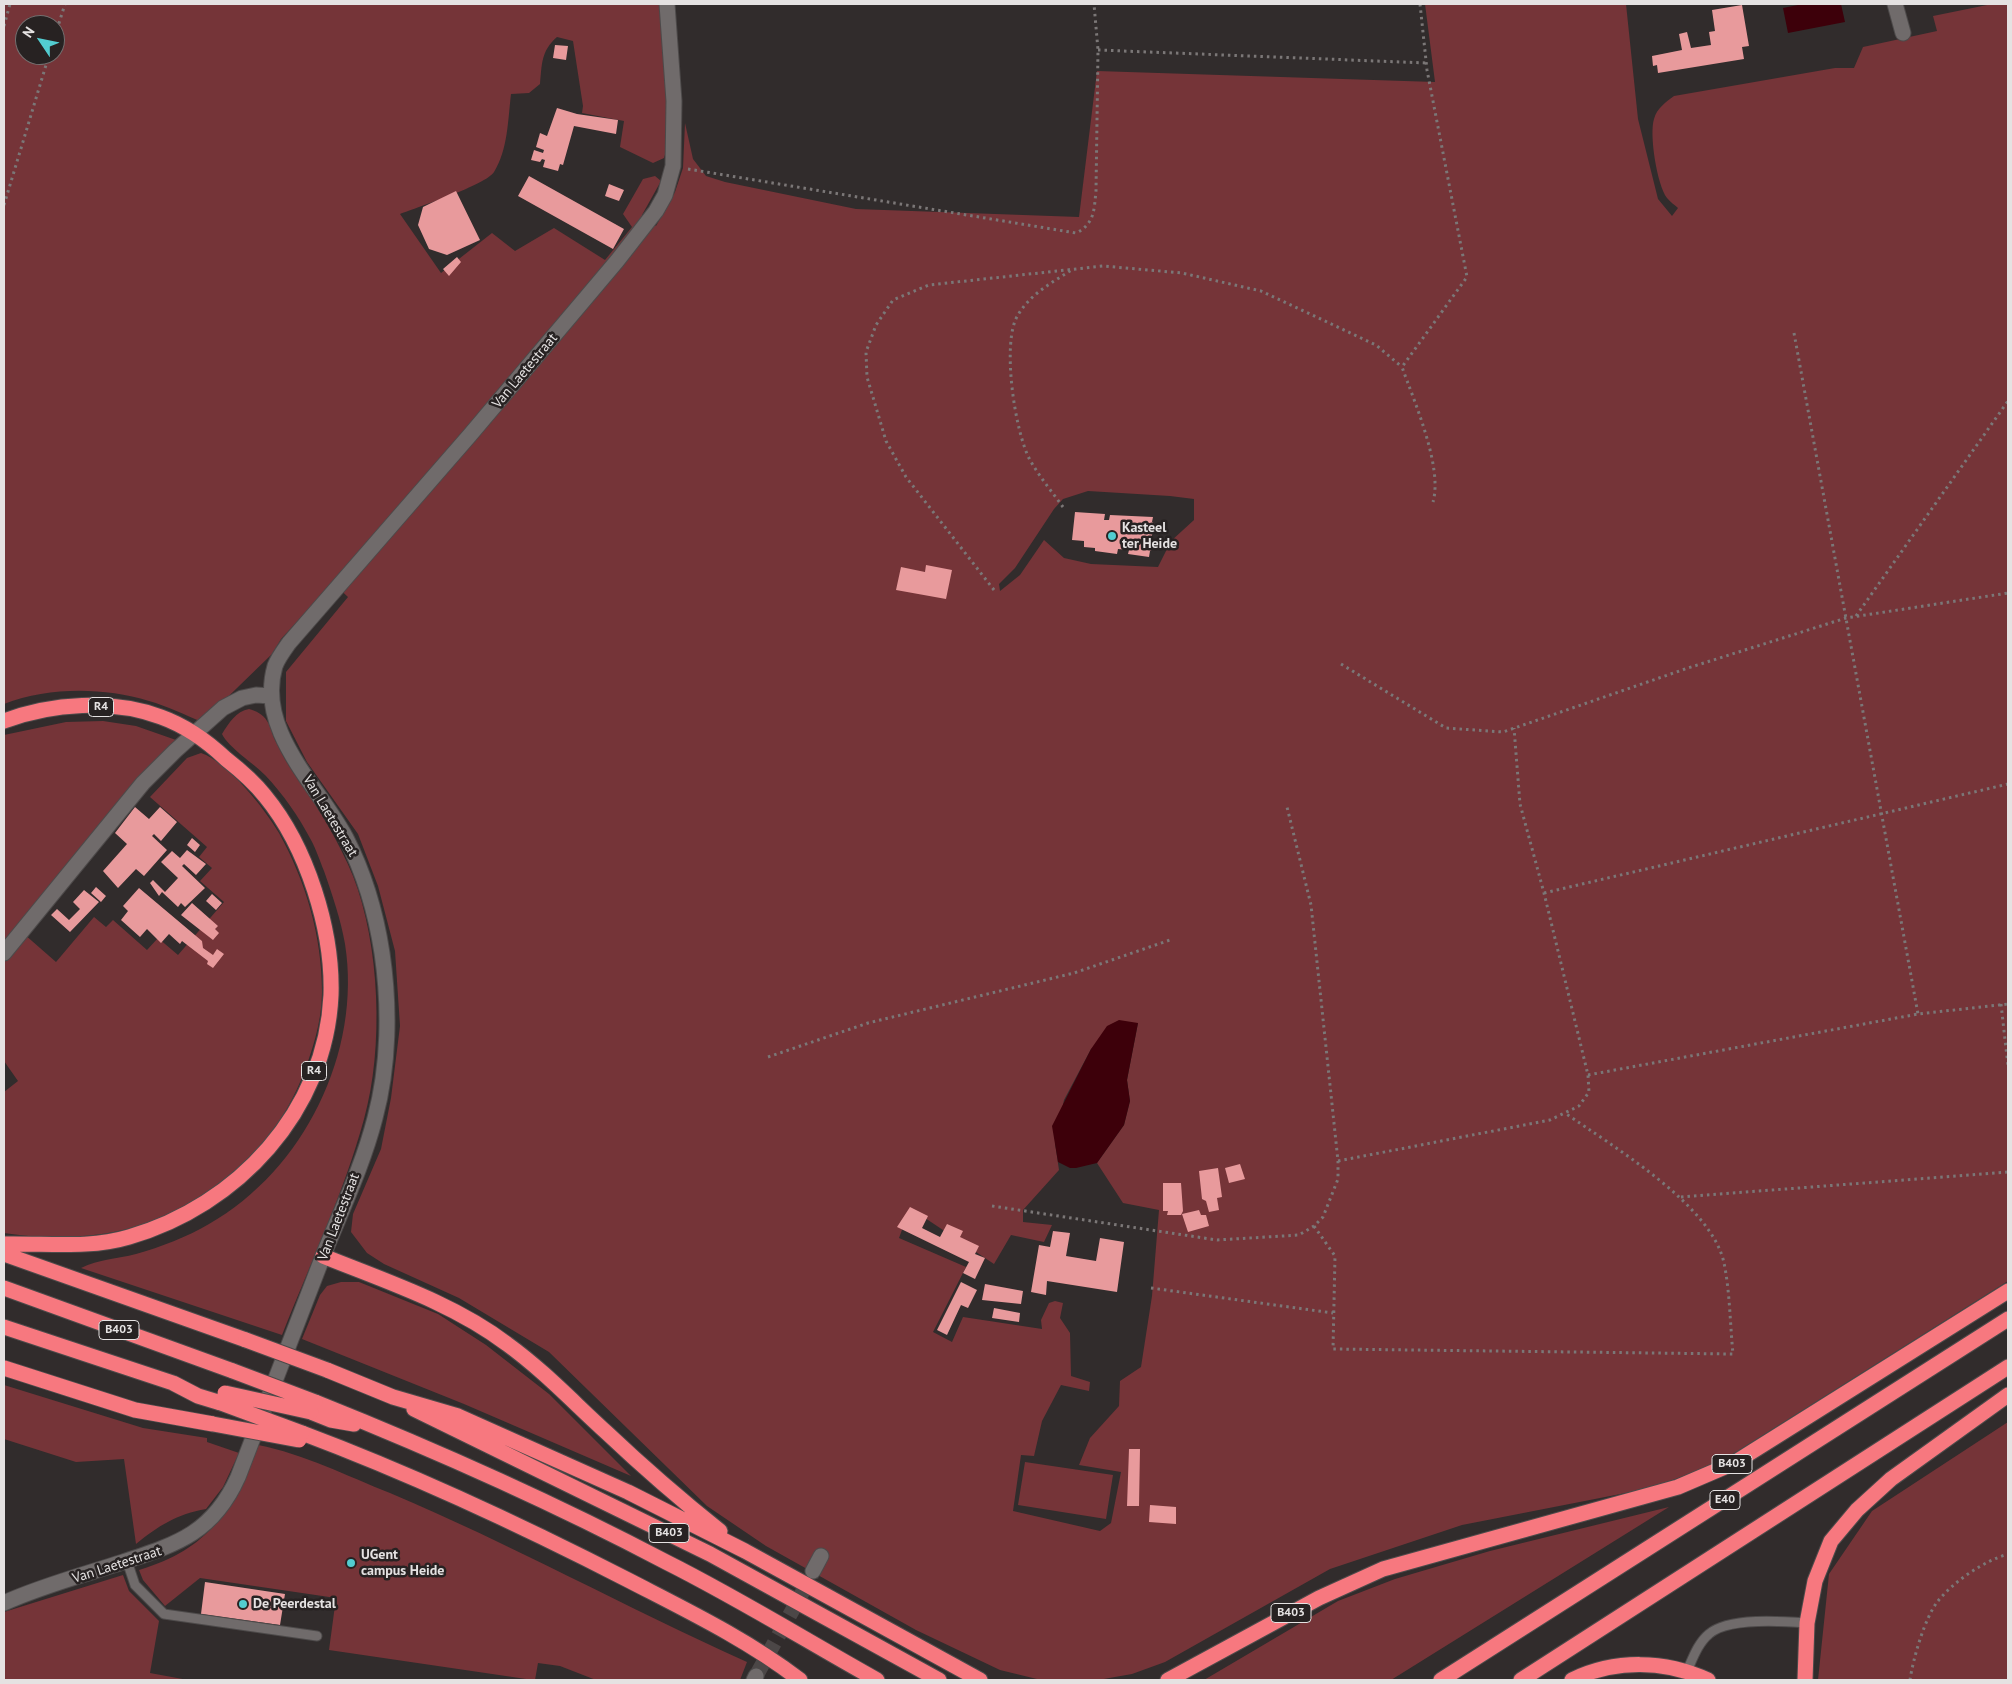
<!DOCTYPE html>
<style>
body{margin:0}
#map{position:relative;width:2012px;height:1684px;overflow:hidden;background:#312c2c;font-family:"PT Sans",sans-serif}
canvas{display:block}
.frame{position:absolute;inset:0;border:5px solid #e5e2e2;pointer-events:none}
.north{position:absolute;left:15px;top:15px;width:50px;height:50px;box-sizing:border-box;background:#272222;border:1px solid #736f6f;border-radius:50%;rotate:304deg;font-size:14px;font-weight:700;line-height:20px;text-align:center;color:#e5e2e2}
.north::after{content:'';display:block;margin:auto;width:18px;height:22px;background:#52ccd0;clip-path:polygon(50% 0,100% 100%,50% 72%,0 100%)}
</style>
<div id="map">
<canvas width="2012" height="1684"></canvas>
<div class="frame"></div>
<div class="north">N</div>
</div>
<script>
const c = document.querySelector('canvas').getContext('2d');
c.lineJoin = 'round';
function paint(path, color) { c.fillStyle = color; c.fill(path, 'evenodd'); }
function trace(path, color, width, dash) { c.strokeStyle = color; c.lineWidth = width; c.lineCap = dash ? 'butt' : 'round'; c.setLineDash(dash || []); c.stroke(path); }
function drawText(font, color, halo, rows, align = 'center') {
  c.font = font + ' "PT Sans",sans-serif'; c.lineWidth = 5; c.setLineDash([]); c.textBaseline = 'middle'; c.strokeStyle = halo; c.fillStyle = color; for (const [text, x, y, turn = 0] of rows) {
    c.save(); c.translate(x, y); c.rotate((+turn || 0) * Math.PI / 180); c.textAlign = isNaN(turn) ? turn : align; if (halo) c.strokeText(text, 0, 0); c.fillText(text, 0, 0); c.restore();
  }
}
paint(new Path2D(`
 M4,4H660L669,141L664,158L653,163L620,147L624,121L582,113L583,106L573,41L557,37C541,51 542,64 540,84L529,93L511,94C508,119 508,150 494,172C486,185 418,207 400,214L441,273L492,233L515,251L554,228L605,260L632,227L623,214L643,179L655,176L661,181L642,215L656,226L675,192L683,168L685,123L693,159L706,176L725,182L856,209L1079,217L1097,71L1435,82L1425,4H1626L1638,119L1658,199L1672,216L1678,208C1675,205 1670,202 1667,198C1657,185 1649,134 1654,119C1657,108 1666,102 1674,96L1835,68H1854L1863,47L1937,31L1933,16L1992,4H2008V1281L1714,1466L1646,1489L1462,1525L1330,1569L1165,1662L1132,1674L1098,1680H1041L1000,1670L916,1630L766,1546L707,1506L549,1352L459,1298L384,1264L367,1253L351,1232L353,1214L381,1149L391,1098L400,1026L395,951L378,886L358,834L307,762L286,721V672L348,597L333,583L281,639L272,654L202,722C185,715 167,706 149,701C102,687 49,687 4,704ZM25,25H55V55H25ZM1088,491L1170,496L1194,499V520L1171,541L1158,567L1091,564L1064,558L1044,540L1020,575L1000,591L999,584L1015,568L1054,509L1063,499ZM1138,1023L1127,1080L1130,1101L1124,1125L1097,1163L1123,1203L1159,1210L1152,1296L1141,1367L1120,1381L1119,1406L1090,1438L1079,1465L1121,1472L1111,1523L1100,1531L1013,1511L1021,1455L1034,1456L1042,1421L1061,1385L1089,1391L1090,1382L1071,1376L1070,1333L1060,1318L1063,1303L1055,1301L1049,1303L1041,1320L1042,1329L963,1317L952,1342L933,1332L966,1267L899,1238L910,1208L994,1264L1011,1235L1044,1242L1052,1225L1023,1222V1210L1059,1170L1055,1143L1064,1100L1091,1049Z
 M249,709C256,711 263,714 267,721C271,726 272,733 274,738C281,753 289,767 299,781C320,810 339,842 353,876C380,945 384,1048 364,1119C344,1193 310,1264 282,1335L81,1268C99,1259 117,1259 136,1254C161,1247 187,1237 209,1224C304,1170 362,1052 345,944C341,920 332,894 324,871C320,861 316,849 311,840C299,817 283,794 265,775C253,763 228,747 222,734C229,723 236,711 249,709Z
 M103,721L136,726L176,740L4,942V735L66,722Z
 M201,753C228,762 265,809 279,833C306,882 322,936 322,992C322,1022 312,1052 301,1080C249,1202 131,1253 4,1233V1092L18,1081L4,1061V958L24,934L56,962L94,917L106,927L113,920L147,950L158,938L178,955L224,902L200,881L212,868L199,857L207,847L150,797L187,758Z
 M341,1282H359L438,1314L486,1345L549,1394L631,1476L464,1404L302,1339L320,1295L327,1286Z
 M4,1385L143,1428L207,1438V1442L239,1453L223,1487L206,1509C177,1514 158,1526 136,1544L124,1459L76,1462L4,1439Z
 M2008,1422V1680H1818L1829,1574L1872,1511Z
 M258,1445C304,1454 347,1476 390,1493C511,1544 627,1608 747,1662L740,1680H596L560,1666L538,1663L535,1680H533L329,1650L336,1598L200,1578L165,1606L143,1580L139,1570C210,1549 232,1510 258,1445Z
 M1025,1462L1113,1475L1106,1519L1018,1505Z
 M1669,1507L1391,1680H1204L1338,1601L1395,1579L1490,1551Z
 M123,1575L129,1591L159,1621L150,1673L188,1680H4V1612Z`), '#753438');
paint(new Path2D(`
 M1803,4H1841L1845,22L1788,33L1783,8Z
 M1119,1020L1138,1023L1127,1080L1130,1101L1124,1125L1097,1163L1076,1168H1070L1058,1162L1052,1126L1091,1049L1107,1026Z`), '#3d000a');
paint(new Path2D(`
 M1742,5L1749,46L1742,47L1744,59L1658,73L1657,65L1653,66L1652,56L1682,50L1679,34L1687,32L1691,48L1711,45L1709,32L1715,31L1712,10Z
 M555,45L568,46L566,60L553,58Z
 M557,108L577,114L618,120L616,134L574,126L563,165L560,164L558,171L543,167L545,160L542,159L540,162L531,160L534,150L543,153L544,150L536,147L540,133L547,136Z
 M529,176L624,229L613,249L518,196Z
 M609,184L624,190L619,201L605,196Z
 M456,191L480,240L447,255L429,249L418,225L423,207Z
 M457,257L461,262L449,276L443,269Z
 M1075,512L1105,514L1104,520H1109L1110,515L1153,517L1152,522L1155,524L1151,539L1153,542V549L1150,551L1149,557L1128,554L1129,550L1118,549L1117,554L1095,551V548L1084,547V541L1072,540Z
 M926,565L952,570L946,599L896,590L901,567L925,572Z
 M135,807L149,819L160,807L177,822L161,841L154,834L152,836L167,850L144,876L136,869L118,888L103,871L127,844L115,833Z
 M192,838L200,845L195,852L187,845Z
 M187,850L206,864L196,875L184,864L182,866L205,888L185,907L181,903L178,907L162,892L159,896L150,883L153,880L165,892L178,878L161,862L172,851L180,858Z
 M96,887L106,896L101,902L91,893Z
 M139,888L202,941L203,948L213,955L217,949L224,954L213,968L207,964L208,961L182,941L180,944L169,934L161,943L147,929L140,937L121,920L128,911L123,906Z
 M84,890L99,902L70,932L51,915L57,909L69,920L80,909L73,902Z
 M212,894L222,903L216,910L206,901Z
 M192,903L218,926L215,929L219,933L213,940L181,915Z
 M1240,1164L1245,1179L1229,1183L1225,1168Z
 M1218,1168L1222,1197L1217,1198L1219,1210L1209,1212L1206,1201L1202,1199L1199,1171Z
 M1163,1183H1181L1183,1211L1181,1215H1167L1168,1211H1163Z
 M910,1207L928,1216L922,1228L940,1237L947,1224L963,1231L960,1237L979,1246L975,1254L985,1258L975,1279L963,1273L969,1262L897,1227Z
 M1199,1210L1201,1215H1206L1209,1226L1188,1232L1182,1214Z
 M1053,1231L1070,1233L1066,1256L1096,1261L1100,1238L1124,1242L1117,1292L1047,1281L1046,1295L1031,1292L1039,1245L1050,1247Z
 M961,1282L977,1290L968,1308L961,1305L947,1335L937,1330Z
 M985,1284L1023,1291L1021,1304L982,1300Z
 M994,1308L1020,1313L1019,1322L992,1318Z
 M1129,1449H1140L1139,1506H1127Z
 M1150,1505L1176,1507V1524L1149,1522Z
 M205,1582L285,1594L280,1625L201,1614Z`), '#e89a9c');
trace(new Path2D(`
 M756,1676L812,1575`), '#4c4747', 15, [15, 8]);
const lane = new Path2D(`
 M127,1561L135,1585L164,1614L317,1636
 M1687,1671C1693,1658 1698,1643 1709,1634C1728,1617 1782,1621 1807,1623`);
const street = new Path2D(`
 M1895,4L1903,33
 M4,953L143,783L175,751L223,708L242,698L256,695L271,696
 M323,1256C341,1211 363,1165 375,1118C389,1066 390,1007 382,953C376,914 364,873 346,838C318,785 256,731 275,666C278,658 284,650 289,643L470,435L617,261L656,211L665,195L673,166L674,101L667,4
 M813,1571L821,1556
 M754,1680L756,1676`);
const secondary = new Path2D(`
 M4,1603C41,1586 83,1575 123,1562C177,1544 213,1533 238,1477L323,1256`);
const highway = new Path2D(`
 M4,721C52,703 112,699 161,717C186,726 207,741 226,759C240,770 254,782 265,796C307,847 333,930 331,995C326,1111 237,1206 129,1237C89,1249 46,1243 4,1244
 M4,1254L246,1340
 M323,1256C385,1281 453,1303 507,1344C543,1370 573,1402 606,1432C643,1467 681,1500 720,1531
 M4,1288L233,1371
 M4,1327L173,1383L198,1396L221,1403
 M4,1368L135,1410L213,1424
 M327,1370L393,1397L458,1416L628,1492L745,1551L980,1680
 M315,1402C435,1450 552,1502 666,1562C738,1598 807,1641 877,1680
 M414,1409L710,1554L939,1680
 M311,1412L331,1420L354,1424
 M302,1433C414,1475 523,1526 630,1581C688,1611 748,1640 800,1680
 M1168,1680L1319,1598L1383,1569L1678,1487L1734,1463L2008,1291
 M1441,1680L2008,1319
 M1521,1680L2008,1367
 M1572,1680C1615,1659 1665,1660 1708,1680
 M1805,1680L1807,1623L1815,1581L1831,1541L1857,1510L1891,1479L2008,1395`);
trace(lane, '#4d4a4a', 11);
trace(street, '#4d4a4a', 17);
trace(secondary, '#4d4a4a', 17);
trace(highway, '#4d4a4a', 17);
trace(new Path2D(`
 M1420,4L1427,70L1467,277L1402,367C1414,401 1443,467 1433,502
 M4,26L10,4
 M55,36L65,4
 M1098,50L1426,63
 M688,169L1076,233C1095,224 1094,209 1096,191L1098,50L1094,4
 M4,205L49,55
 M1794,333L1918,1014
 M1063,507C1052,492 1039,476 1030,460C1015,433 1001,341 1018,315C1030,294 1053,282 1073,269
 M994,590L906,477L886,441L867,377L866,352L876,325L893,300L929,285L1103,266L1182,273L1261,291L1376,345L1402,367
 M1856,616L2008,401
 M1341,664L1446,728L1503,732L1688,668L1846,618L2008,593
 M1544,893L2008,784
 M2001,1004L2008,1066
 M768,1057L868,1023L1074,973L1170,940
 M1588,1075L1918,1014L2008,1004
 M1338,1161L1550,1120L1579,1106L1589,1092L1588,1075L1544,893L1520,804L1514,728
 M1681,1197L2008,1172
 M992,1206L1217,1240L1299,1235L1314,1226L1323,1217L1338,1179V1161L1311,905L1287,807
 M1314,1226L1335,1256L1333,1349L1733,1354C1730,1324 1730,1292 1724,1263C1712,1205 1612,1146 1565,1113
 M1151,1288L1333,1313
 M1910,1680C1913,1659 1925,1617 1938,1601C1954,1581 1984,1561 2008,1554`), '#7b7777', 3, [2.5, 4]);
trace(lane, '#706b6b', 9);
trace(street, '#706b6b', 15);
trace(secondary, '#706b6b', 15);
trace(highway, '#f7787f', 15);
const highwayBridge = new Path2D(`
 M246,1340L327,1370
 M233,1371L315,1402
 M225,1393L311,1412
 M221,1403L302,1433
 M213,1424L299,1440`);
trace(highwayBridge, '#4d4a4a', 17, []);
trace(highwayBridge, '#f7787f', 15);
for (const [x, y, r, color] of [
 [1112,536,5,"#52ccd0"],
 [351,1563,5,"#52ccd0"],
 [243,1604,5,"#52ccd0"]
]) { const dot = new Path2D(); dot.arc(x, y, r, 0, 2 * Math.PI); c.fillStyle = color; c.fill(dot); trace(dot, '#272222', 2); }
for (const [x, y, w] of [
 [101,707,25],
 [314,1071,25],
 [119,1330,40],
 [1732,1464,40],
 [1725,1500,30],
 [669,1533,40],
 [1291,1613,40]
]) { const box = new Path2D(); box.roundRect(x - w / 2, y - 9.5, w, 19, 4); c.fillStyle = '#272222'; c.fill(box); trace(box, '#e5e2e2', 1); }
drawText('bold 12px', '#e5e2e2', null, [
 ["R4",101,707],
 ["R4",314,1071],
 ["B403",119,1330],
 ["B403",1732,1464],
 ["E40",1725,1500],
 ["B403",669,1533],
 ["B403",1291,1613]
]);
drawText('14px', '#e5e2e2', '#272222', [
 ["Van Laetestraat",525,371,-50],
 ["Van Laetestraat",330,816,59],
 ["Van Laetestraat",339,1217,-69],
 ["Van Laetestraat",117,1565,-18]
]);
drawText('bold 14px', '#e5e2e2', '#272222', [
 ["Kasteel",1122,528],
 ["ter Heide",1122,544],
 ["UGent",361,1555],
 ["campus Heide",361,1571],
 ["De Peerdestal",253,1604]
], 'left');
</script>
